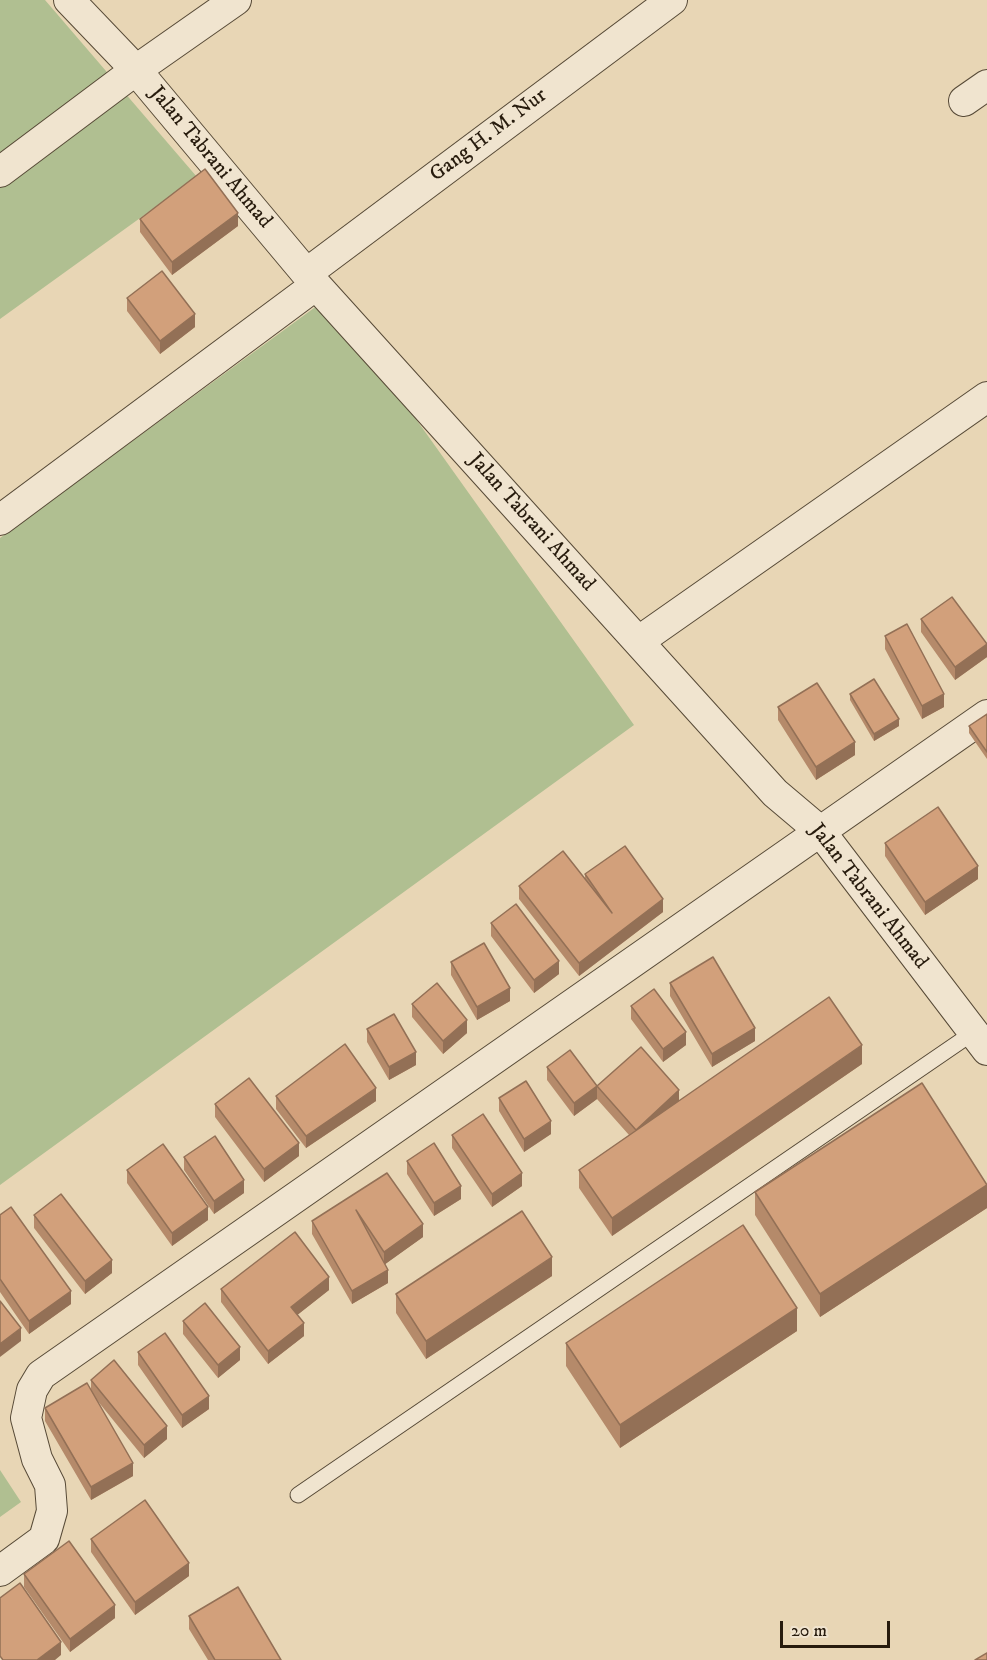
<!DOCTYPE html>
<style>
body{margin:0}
#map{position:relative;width:987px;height:1660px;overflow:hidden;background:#e8d6b5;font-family:"IM FELL DW Pica",serif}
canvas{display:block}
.scale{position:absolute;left:780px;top:1621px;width:110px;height:27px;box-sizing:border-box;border:3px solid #271b0d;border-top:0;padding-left:8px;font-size:18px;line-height:21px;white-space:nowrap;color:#271b0d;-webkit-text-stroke:4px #f0e4cf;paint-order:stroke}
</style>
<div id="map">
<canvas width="987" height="1660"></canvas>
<div class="scale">20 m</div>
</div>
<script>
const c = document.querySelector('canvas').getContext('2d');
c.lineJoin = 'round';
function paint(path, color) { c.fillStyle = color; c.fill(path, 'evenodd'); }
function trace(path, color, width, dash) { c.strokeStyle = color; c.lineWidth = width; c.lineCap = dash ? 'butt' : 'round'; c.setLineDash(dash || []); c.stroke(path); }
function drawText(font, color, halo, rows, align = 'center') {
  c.font = font + ' "IM FELL DW Pica",serif'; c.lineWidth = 4.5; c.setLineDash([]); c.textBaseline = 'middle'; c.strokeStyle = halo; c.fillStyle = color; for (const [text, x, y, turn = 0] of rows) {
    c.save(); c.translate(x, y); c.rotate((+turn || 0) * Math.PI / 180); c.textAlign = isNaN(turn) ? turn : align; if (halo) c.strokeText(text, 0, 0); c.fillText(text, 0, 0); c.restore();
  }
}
paint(new Path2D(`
 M0,0H45L197,177L0,319Z
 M329,297L634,725L0,1185V538Z
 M0,1470L21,1502L0,1517Z`), '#b0bf91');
const lane = new Path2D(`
 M298,1495L974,1032`);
const street = new Path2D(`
 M69,0L136,70L316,285L775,793L820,831L987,1050
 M964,101L987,85
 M0,172L136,70L236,0
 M307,273L672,0
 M0,520L316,285
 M639,641L987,397
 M0,1571L44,1539L52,1511L50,1485L37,1459L26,1418L32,1390L41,1375L987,715`);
trace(lane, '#574a37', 17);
trace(street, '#574a37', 32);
trace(lane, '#f0e4cf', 15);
trace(street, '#f0e4cf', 30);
paint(new Path2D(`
 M140,219L238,226L172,275L140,232Z
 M127,298L195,327L160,354L127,311Z
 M921,619L987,657L955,680L921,632Z
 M885,636L944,707L922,719L885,649Z
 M850,694L899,726L874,741L850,700Z
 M778,707L855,755L816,780L778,720Z
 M987,714V759L969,733V726Z
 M885,843L978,879L925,915L885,856Z
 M585,874L663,912L579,976L519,899V886L585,879Z
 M491,923L559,974L534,993L491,936Z
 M451,962L510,1001L477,1020L451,975Z
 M670,983L755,1041L712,1067L670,996Z
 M412,1004L467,1033L443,1054L412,1017Z
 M631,1006L686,1045L663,1062L631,1019Z
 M367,1029L416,1065L389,1080L367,1042Z
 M862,1064L612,1236L579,1188V1170L629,1135L597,1099L574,1116L547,1080V1067L597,1086L679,1101Z
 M276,1096L376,1101L306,1148L276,1109Z
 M499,1098L551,1134L524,1152L499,1111Z
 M215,1104L299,1156L264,1182L215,1117Z
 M452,1135L522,1186L492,1207L452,1148Z
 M184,1157L244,1193L214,1214L184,1170Z
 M407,1161L461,1199L434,1216L407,1174Z
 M127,1170L208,1220L172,1246L127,1183Z
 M387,1173L423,1237L385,1264L388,1283L352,1304L312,1234V1221Z
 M755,1192L987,1208L820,1317L755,1215Z
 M0,1215L71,1304L29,1334L0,1292Z
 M34,1215L112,1273L85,1294L34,1228Z
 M552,1276L426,1359L396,1313V1294Z
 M221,1289L329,1290L297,1315L304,1336L268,1364L221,1302Z
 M183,1321L240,1360L218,1378L183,1334Z
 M797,1331L620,1448L566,1366V1343Z
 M138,1352L209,1409L182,1428L138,1365Z
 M91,1380L167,1439L144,1458L96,1399L133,1476L91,1500L45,1421V1408L91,1391Z
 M91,1539L189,1576L135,1615L91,1552Z
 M24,1574L115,1618L70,1652L24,1587Z
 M189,1616L281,1660H208L189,1629Z`), '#b58a6a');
paint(new Path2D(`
 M238,213V226L172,275V262Z
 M195,314V327L160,354V341Z
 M987,644V657L955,680V667Z
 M944,694V707L922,719V706Z
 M899,719V726L874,741V734Z
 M855,742V755L816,780V767Z
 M978,866V879L925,915V902Z
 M663,899V912L579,976V963Z
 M559,961V974L534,993V980Z
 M510,988V1001L477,1020V1007Z
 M467,1020V1033L443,1054V1041Z
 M755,1028V1041L712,1067V1054Z
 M686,1032V1045L663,1062V1049Z
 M862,1045V1064L612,1236V1218Z
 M416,1052V1065L389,1080V1067Z
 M597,1086V1099L574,1116V1103Z
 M376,1088V1101L306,1148V1136Z
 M679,1090V1103L636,1143V1130Z
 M551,1121V1134L524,1152V1139Z
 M299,1143V1156L264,1182V1169Z
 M522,1173V1186L492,1207V1194Z
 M244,1180V1193L214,1214V1201Z
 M987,1185V1208L820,1317V1294Z
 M461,1186V1199L434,1216V1203Z
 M208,1207V1220L172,1246V1233Z
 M423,1224V1237L384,1265V1252Z
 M552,1257V1276L426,1359V1341Z
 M112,1260V1273L85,1294V1281Z
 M388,1270V1283L352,1304V1291Z
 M329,1277V1290L291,1320V1307Z
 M71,1291V1304L29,1334V1321Z
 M797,1308V1331L620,1448V1425Z
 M304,1323V1336L268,1364V1351Z
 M21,1328V1341L0,1357V1344Z
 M240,1347V1360L218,1378V1365Z
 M209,1396V1409L182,1428V1415Z
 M167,1426V1439L144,1458V1445Z
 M133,1463V1476L91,1500V1487Z
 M189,1563V1576L135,1615V1602Z
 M115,1605V1618L70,1652V1639Z
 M61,1642V1655L55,1660H37Z`), '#937056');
const building = new Path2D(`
 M205,169L238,213L172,262L140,219Z
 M162,271L195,314L160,341L127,298Z
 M952,597L987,644L955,667L921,619Z
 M907,624L944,694L922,706L885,636Z
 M874,679L899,719L874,734L850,694Z
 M817,683L855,742L816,767L778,707Z
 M987,714V752L969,726Z
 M938,807L978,866L925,902L885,843Z
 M625,846L663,899L579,963L519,886L563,851L612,913L585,874Z
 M516,904L559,961L534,980L491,923Z
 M484,943L510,988L477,1007L451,962Z
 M713,957L755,1028L712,1054L670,983Z
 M437,983L467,1020L443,1041L412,1004Z
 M654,989L686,1032L663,1049L631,1006Z
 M829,997L862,1045L612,1218L579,1170Z
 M394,1014L416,1052L389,1067L367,1029Z
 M345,1044L376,1088L306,1136L276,1096Z
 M641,1047L679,1090L636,1130L597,1086Z
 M570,1050L597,1086L574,1103L547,1067Z
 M249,1078L299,1143L264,1169L215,1104Z
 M526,1081L551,1121L524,1139L499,1098Z
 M922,1083L987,1185L820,1294L755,1192Z
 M483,1114L522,1173L492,1194L452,1135Z
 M215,1136L244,1180L214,1201L184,1157Z
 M434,1143L461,1186L434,1203L407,1161Z
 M163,1144L208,1207L172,1233L127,1170Z
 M387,1173L423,1224L384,1252L356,1210L388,1270L352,1291L312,1221Z
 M61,1194L112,1260L85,1281L34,1215Z
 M11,1207L71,1291L29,1321L0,1279V1215Z
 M522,1211L552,1257L426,1341L396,1294Z
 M743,1225L797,1308L620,1425L566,1343Z
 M295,1232L329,1277L291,1307L304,1323L268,1351L221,1289Z
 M0,1301L21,1328L0,1344Z
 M205,1303L240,1347L218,1365L183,1321Z
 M165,1333L209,1396L182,1415L138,1352Z
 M114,1360L167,1426L144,1445L91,1380Z
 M87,1383L133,1463L91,1487L45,1408Z
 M145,1500L189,1563L135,1602L91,1539Z
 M69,1541L115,1605L70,1639L24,1574Z
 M20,1583L61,1642L37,1660H3L0,1656V1598Z
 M238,1587L281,1660H215L189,1616Z
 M987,1653V1660H975Z`);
paint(building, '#d2a07b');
trace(building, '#937056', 1.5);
drawText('21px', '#271b0d', '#f0e4cf', [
 ["Gang H. M. Nur",489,136,-37],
 ["Jalan Tabrani Ahmad",210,158,50],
 ["Jalan Tabrani Ahmad",531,523,48],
 ["Jalan Tabrani Ahmad",868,897,52]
]);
</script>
